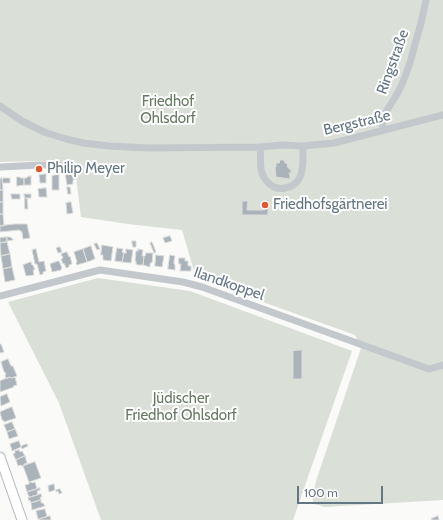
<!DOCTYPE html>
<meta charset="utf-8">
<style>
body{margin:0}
#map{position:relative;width:443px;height:520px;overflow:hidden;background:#fafaf8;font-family:Cabin,sans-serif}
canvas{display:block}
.scale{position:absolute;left:297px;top:486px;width:86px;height:18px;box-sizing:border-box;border:2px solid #657683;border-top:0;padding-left:5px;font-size:12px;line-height:14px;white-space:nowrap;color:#657683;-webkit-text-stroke:3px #fff;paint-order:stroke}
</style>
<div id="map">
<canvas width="443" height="520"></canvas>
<div class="scale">100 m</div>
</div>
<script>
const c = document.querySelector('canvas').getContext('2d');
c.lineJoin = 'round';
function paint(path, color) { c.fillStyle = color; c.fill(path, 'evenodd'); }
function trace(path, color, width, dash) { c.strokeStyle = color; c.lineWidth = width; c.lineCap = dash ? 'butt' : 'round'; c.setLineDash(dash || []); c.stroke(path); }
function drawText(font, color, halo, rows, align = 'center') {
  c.font = font + ' Cabin,sans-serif'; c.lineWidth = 4; c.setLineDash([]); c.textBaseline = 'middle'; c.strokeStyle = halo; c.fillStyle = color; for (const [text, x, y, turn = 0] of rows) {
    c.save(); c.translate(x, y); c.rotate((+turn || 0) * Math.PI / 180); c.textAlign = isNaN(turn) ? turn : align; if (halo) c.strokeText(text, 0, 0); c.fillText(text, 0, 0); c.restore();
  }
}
paint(new Path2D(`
 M0,0H443V500L325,507L314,504L312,497L317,478L361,348L355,335L193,277L194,271L182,230L128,224L81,217L75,169L70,162L41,161L0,162Z
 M98,278L190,291L352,351L293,520H101L59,403L8,302Z`), '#dadfd7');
const building = new Path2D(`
 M280,160H284L285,163L288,164L287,167H289V169H291V173H289V174H290V179L276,177L275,167H276V163H279Z
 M72,172V176L74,175L75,179L73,180V184L67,185L65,173Z
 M46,174V183H40L39,175Z
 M59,174V190H52V176Z
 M31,176V185H24V178H27V177Z
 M17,177H20V178H24V185L17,186Z
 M2,178L3,190H0V179Z
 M3,178H10V183H3Z
 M67,187H70L71,194H68Z
 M46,188L47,197H39L38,189Z
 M0,190H3V202H0Z
 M11,194H20V199H12Z
 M24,194H31V198H25Z
 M25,198H27L28,209H25Z
 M263,200H268V215H242V201H248L247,210H263Z
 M0,202H3V214H0Z
 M71,202L73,213L67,214L66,203Z
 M0,214H3L4,226H0Z
 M15,224H27L30,238L23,239L22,232L19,230L0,232V226Z
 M170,236L172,241L165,243L163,238Z
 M7,237V242L0,243V238Z
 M7,237H10L13,239V240L7,241Z
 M132,241H136V247H133Z
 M7,242L10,254L1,256L0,243Z
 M152,242L156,252L154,253L150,243Z
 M97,243L100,249L97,250L94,244Z
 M102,245L113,247L111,261L103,260V255H101Z
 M91,246L95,259L87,262L83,249Z
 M60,247L62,252L58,253L56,248Z
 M117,248L123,249L122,252L124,253L122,262L115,261Z
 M36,249L39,262L44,261L46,271L43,272V274L40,275L37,264H35L32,250Z
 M83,249L87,262L77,265L76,263L77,262L74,252Z
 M126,249L133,250L131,263L122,262L124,253H126Z
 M138,249L143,250L142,256H144L143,265H137V264H136V261H135L136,251H138Z
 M67,252L69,257L70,256L72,264L69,265V267L66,268L64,263L63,264L61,259L63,258L61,254Z
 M146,253H153L152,263H150V267L143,265L144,256H145Z
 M10,254L12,267L3,269L1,256Z
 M156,255L164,256L162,267L155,266Z
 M170,255L175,256L174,261V264L175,265V270L168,269Z
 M179,258H185V261H188V266H191V271H180L181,264H179Z
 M59,261L62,268L61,269V270L52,272L50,264Z
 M31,262L32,265H33L35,270H33L34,275L26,276L23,265Z
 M12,267L15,280L5,282L3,269Z
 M0,344H1L4,352L0,353Z
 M302,350V379H293V351Z
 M8,359L11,366H13L17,376L11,378L10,377L6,379L5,375H6L5,372H4L1,362Z
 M10,377L11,378L15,377L17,385L13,386L14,387L0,392V381Z
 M7,394L10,402L1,406L0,397Z
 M12,407L16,418L4,422L3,420H2L0,412Z
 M12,422L15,429L7,432L4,425Z
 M15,429L18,436L9,439L7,432Z
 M19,441L21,447L12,451L10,444Z
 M27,444L28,446L22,449L21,446Z
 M19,450L20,452L22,451L25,456L16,460L13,454L15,453V451Z
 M25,456L27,463L24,464V466H22L21,465L18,466L16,460Z
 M35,462L41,478L29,482L23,466Z
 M29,482H31L32,483L35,482L37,489L27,492L25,485L29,484Z
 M54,484L55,490L49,492L48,486Z
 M40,488V490L37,491L38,495L29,497L27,492Z
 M60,489L62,493L59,494L58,491L56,492V490Z
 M41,494L42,497H40L41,500L31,503L30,500L29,501L28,498Z
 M41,500V503H43L45,506L32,510L31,503Z
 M45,509L47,517L38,519L36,511Z
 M50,516L51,520H39V519Z
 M438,516L439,520H432L431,519Z`);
paint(building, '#aab3b9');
trace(building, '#dcdcda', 1);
const major = new Path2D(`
 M0,457L22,520`);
trace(major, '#b5babe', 11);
trace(new Path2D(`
 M0,106L22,121L44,132L66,139L83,143L109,146L149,148L260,147L282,145L303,146L334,143L443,115
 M383,130C380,116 390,107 397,94C405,80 410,64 414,48C419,32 423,16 426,0
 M260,147C261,154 260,162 261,169C263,181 274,191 285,188C291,187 297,184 300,177C304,168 303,156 303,146
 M0,167L40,165H68
 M0,296L100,270L183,282L202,287L429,369L443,365`), '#c3c8cc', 7);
trace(major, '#fff', 9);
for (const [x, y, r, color] of [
 [39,169,4,"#e4572e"],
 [265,205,4,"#e4572e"]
]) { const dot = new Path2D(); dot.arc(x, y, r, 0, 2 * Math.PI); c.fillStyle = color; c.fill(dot); trace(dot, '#fff', 1.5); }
drawText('15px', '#657683', '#fff', [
 ["Ringstraße",393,62,-70],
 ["Bergstraße",357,123,-13],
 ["Ilandkoppel",229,284,19]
]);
drawText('15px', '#687a64', '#fff', [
 ["Friedhof",168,102],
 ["Ohlsdorf",168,119],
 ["Jüdischer",181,399],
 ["Friedhof Ohlsdorf",181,416]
]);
drawText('15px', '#657683', '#fff', [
 ["Philip Meyer",47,169],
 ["Friedhofsgärtnerei",273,205]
], 'left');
</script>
